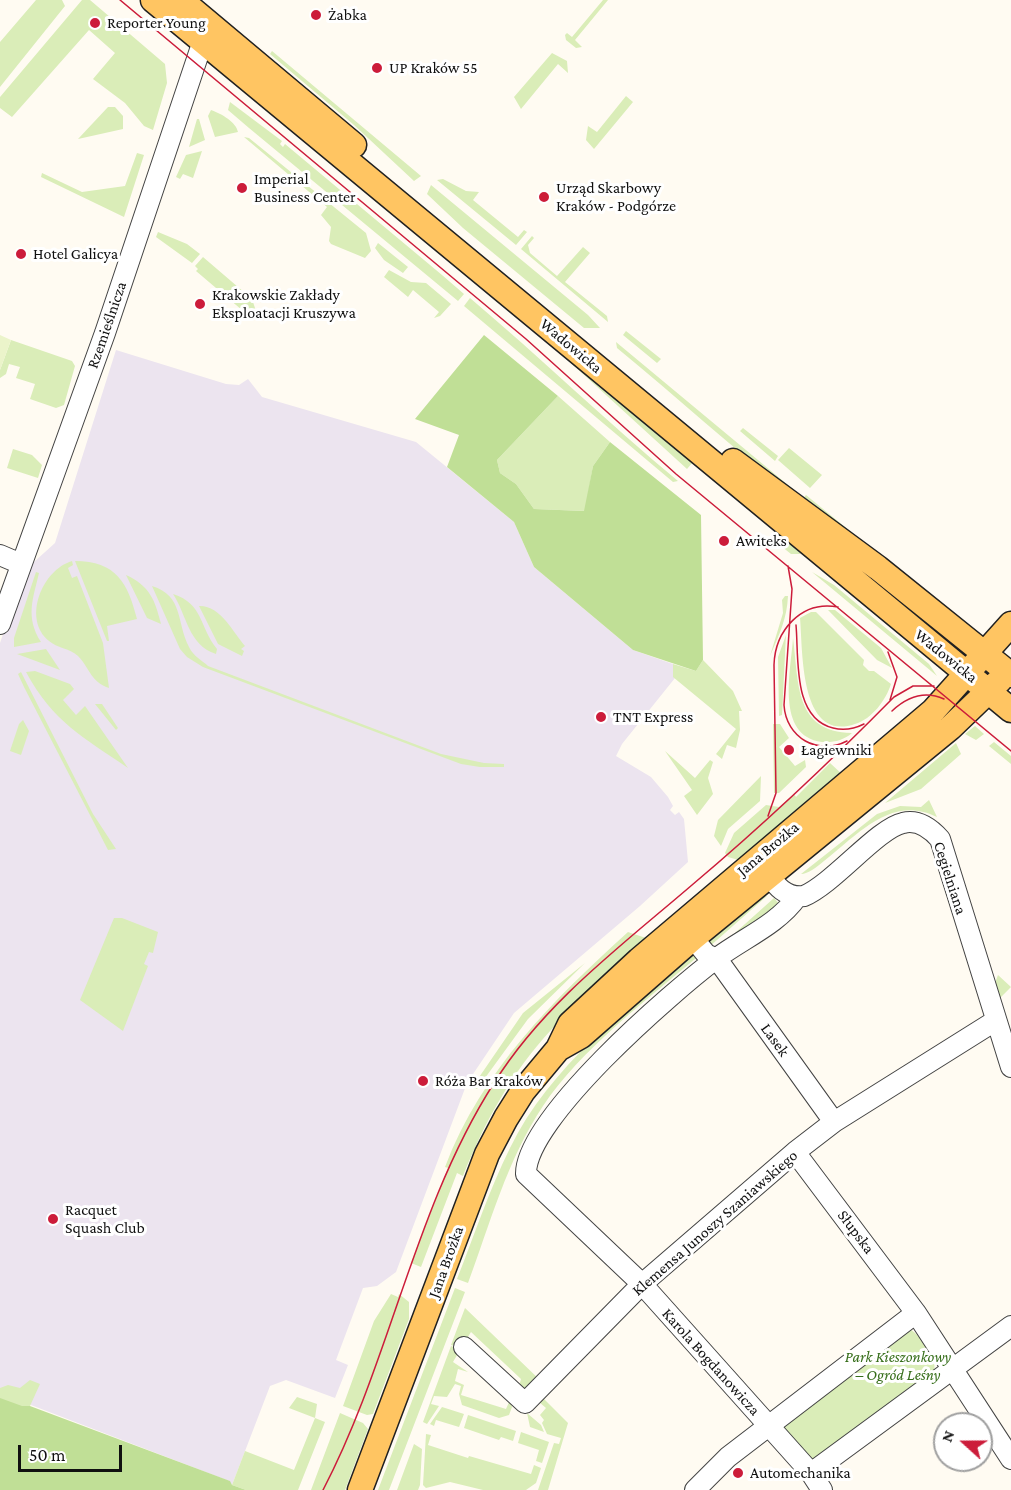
<!DOCTYPE html>
<meta charset="utf-8">
<style>
body{margin:0}
#map{position:relative;width:1011px;height:1490px;overflow:hidden;background:#fffbf2;font-family:"Crimson Pro",serif}
canvas{display:block}
.north{position:absolute;left:933px;top:1412px;width:60px;height:60px;box-sizing:border-box;background:#fff;border:2px solid #9f9f9f;border-radius:50%;rotate:291deg;font-size:16px;font-weight:700;line-height:24px;text-align:center;color:#101010}
.north::after{content:'';display:block;margin:auto;width:21px;height:27px;background:#cc1c3a;clip-path:polygon(50% 0,100% 100%,50% 72%,0 100%)}
.scale{position:absolute;left:18px;top:1445px;width:104px;height:27px;box-sizing:border-box;border:3px solid #101010;border-top:0;padding-left:8px;font-size:18px;line-height:21px;white-space:nowrap;color:#101010;-webkit-text-stroke:4px #fff;paint-order:stroke}
</style>
<div id="map">
<canvas width="1011" height="1490"></canvas>
<div class="north">N</div>
<div class="scale">50 m</div>
</div>
<script>
const c = document.querySelector('canvas').getContext('2d');
c.lineJoin = 'round';
function paint(path, color) { c.fillStyle = color; c.fill(path, 'evenodd'); }
function trace(path, color, width, dash) { c.strokeStyle = color; c.lineWidth = width; c.lineCap = dash ? 'butt' : 'round'; c.setLineDash(dash || []); c.stroke(path); }
function drawText(font, color, halo, rows, align = 'center') {
  c.font = font + ' "Crimson Pro",serif'; c.lineWidth = 6; c.setLineDash([]); c.textBaseline = 'middle'; c.strokeStyle = halo; c.fillStyle = color; for (const [text, x, y, turn = 0] of rows) {
    c.save(); c.translate(x, y); c.rotate((+turn || 0) * Math.PI / 180); c.textAlign = isNaN(turn) ? turn : align; if (halo) c.strokeText(text, 0, 0); c.fillText(text, 0, 0); c.restore();
  }
}
paint(new Path2D(`
 M116,350L226,384L239,385L248,379L262,397L416,442L514,522L534,567L633,650L673,664L675,678L622,744L616,756L651,777L668,797L673,806L670,810L675,815L679,812L684,819L688,862L640,906L514,1013L467,1083L396,1272L377,1286L363,1288L336,1360L348,1365L335,1398L286,1380L270,1386L232,1485L229,1481L31,1405L0,1398V643L24,571L55,543Z`), '#ece4ef');
paint(new Path2D(`
 M36,0H62L65,6L0,87V42Z
 M82,0H90L165,64L167,83L153,130L144,126L125,103L93,79L115,53L89,30L12,117L0,108V97Z
 M603,0H608L575,40L582,47L576,48L566,40L565,35L567,33L572,37Z
 M272,51L421,176L414,181L354,125L270,54Z
 M552,53L567,61L568,73L558,64L521,109L514,97Z
 M626,96L633,102L594,149L586,140L588,126L597,132Z
 M230,102L282,141L280,144L283,147L285,144L442,275L464,294L458,301L249,128L228,110Z
 M108,107H115L123,116V129L78,139Z
 M211,110C222,114 236,122 238,132L215,137L208,116Z
 M199,119L205,140L189,147L197,119Z
 M244,137L249,138L366,233L371,251L365,258L331,244L329,241L331,227L321,215L327,207Z
 M202,151L193,178L183,174L180,179L176,177L186,155Z
 M137,153L144,155L124,217L41,177L42,173L82,192L125,186Z
 M443,179L466,191L479,192L473,200L518,237L524,230L527,232L516,245L437,180Z
 M431,185L588,315L600,328H584L463,228L427,194Z
 M158,232L187,244L200,254L192,263L156,237Z
 M532,236L534,238L528,245L530,253L557,276L583,247L590,253L565,282L607,316L608,322L521,249Z
 M378,243L408,267L403,273L384,260L375,248Z
 M203,257L252,299L255,308L249,316L196,271L198,269L195,266Z
 M389,270L411,282L426,283L451,304L440,316L434,318L439,312L413,290L408,297L384,277Z
 M485,284L693,462L687,469L560,353L480,287Z
 M470,298C541,358 607,422 678,481L673,482L464,306Z
 M626,331L661,359L657,363L623,335Z
 M11,340L72,361L75,366L64,405L56,408L30,399L35,384L16,378L20,367L9,364L6,374L0,378V370Z
 M616,342L794,490L791,494C731,447 676,396 617,348Z
 M558,396L610,442L593,466L585,511L534,509L516,484L500,473L497,460Z
 M743,428L778,456L775,461L740,431Z
 M789,448L822,475L810,488L778,460Z
 M13,449L32,455L42,465L38,478L7,468Z
 M806,495L878,554L801,501Z
 M776,531L801,554H791L771,538Z
 M72,561L73,565L68,568L72,578L77,576L103,643L109,688C90,681 91,670 78,656C69,648 57,648 49,641C22,619 42,570 72,561Z
 M75,561C116,561 128,583 137,619L107,626L109,641H107Z
 M36,572L39,573C33,599 25,617 41,642L14,647V638Z
 M812,572L834,585L929,664L937,676Z
 M126,575C150,586 155,600 161,624L147,618Z
 M152,586C184,596 176,622 189,647C193,656 203,661 208,666L441,754L484,763L504,764V767H480L461,764L203,667L187,657L180,649Z
 M173,594C204,604 199,627 217,649L216,654C188,645 187,615 173,594Z
 M785,596H788C787,618 780,633 770,656L783,613L782,600Z
 M199,606C220,605 233,632 245,646L241,649L244,651L242,656L218,644Z
 M828,610H835L881,648L892,668L877,660Z
 M811,612H816L864,660L863,665L869,671H874L891,684C886,700 872,719 855,724C799,743 803,650 800,618Z
 M786,635L782,715L779,716L778,657Z
 M793,638C799,683 794,732 852,733C844,740 833,743 822,742C775,736 791,670 793,638Z
 M46,649L60,670L17,654Z
 M703,660L733,691L742,711H739L740,730L736,748L727,745L722,759L716,754L736,729L673,677V664L696,671Z
 M35,671L70,684L74,689L63,700L76,715L85,706L128,768C83,737 53,722 26,672Z
 M21,672L93,814L116,849L108,850L24,687L18,674Z
 M95,704H102L118,728L116,730Z
 M23,720L29,731L21,755L10,751L19,724Z
 M773,724H780L789,738L779,747L795,766L805,760L806,767L779,793H774Z
 M975,726L984,734L976,740L965,734Z
 M994,742L1011,756V764L989,746Z
 M956,743L961,754L921,789L885,803Z
 M665,751L695,778L710,760L713,762L708,778L713,794L697,815L684,796L692,790Z
 M830,763L843,775L742,861L728,857L725,853L734,833L766,805L779,807L794,794L796,797Z
 M761,776L760,801L728,829L721,846L714,836L718,820Z
 M929,800L937,817C892,794 858,834 824,861C817,867 808,874 801,874L877,814L900,806L921,807Z
 M767,896L709,947L707,940L762,897Z
 M774,898L781,906L716,950Z
 M114,918H122L158,932L153,953L149,952L144,964L148,966L123,1031L80,1000Z
 M628,932L649,939C616,969 581,997 551,1030C512,1072 484,1123 463,1176L457,1173L421,1267L411,1263L448,1168L445,1167C482,1070 553,1000 628,932Z
 M695,950L701,954C649,998 580,1050 543,1106C507,1160 490,1224 468,1283L457,1279C474,1236 489,1190 510,1148C550,1066 627,1009 695,950Z
 M585,963L528,1019L477,1089H471L523,1013Z
 M998,975L1011,987L1000,998L995,983Z
 M455,1288L465,1292L389,1490H378Z
 M391,1294L398,1297L399,1294L409,1302V1319L373,1414L367,1415L343,1406L374,1321Z
 M465,1308L541,1381L530,1390H518L521,1379L471,1332L461,1348L451,1345Z
 M910,1329C922,1337 940,1360 933,1374L812,1460L783,1429V1421Z
 M451,1346L460,1350L453,1362L468,1372L458,1369L455,1381L464,1385L461,1395L506,1409L510,1400L512,1407L509,1415L499,1418L462,1405L459,1394L461,1386L455,1384L447,1397L434,1396L431,1404L439,1406L427,1424L423,1422Z
 M30,1380L40,1384L30,1406H22L0,1433V1388L8,1385L20,1388Z
 M297,1397L317,1404L315,1418L325,1422L298,1490H246L232,1485L245,1451L294,1470L315,1418L289,1408Z
 M543,1398L568,1423L548,1490H538L554,1443L559,1444L561,1438L547,1434L542,1423L544,1420L540,1415L546,1408L539,1402Z
 M442,1407L464,1414L459,1427L436,1420L434,1426L430,1424Z
 M340,1413L363,1423L368,1429L345,1490H311Z
 M527,1413L541,1425L544,1432L530,1427Z
 M468,1415L516,1431L513,1441L501,1437L499,1440L464,1428Z
 M521,1432L549,1442L542,1463L536,1461L539,1450L518,1443Z
 M426,1434L431,1435L428,1445L468,1458L469,1456L531,1474L534,1465L541,1468L536,1483L526,1490H483L450,1482L426,1488L423,1485Z
 M414,1444L422,1449L420,1485L418,1490H397Z`), '#daedb8');
paint(new Path2D(`
 M484,335L558,396L497,460L500,473L516,484L534,509L584,511L593,466L610,442L701,515L703,660L696,671L633,650L534,567L514,522L447,467L459,435L415,419Z
 M0,1398L22,1406H30L230,1481L232,1485L246,1490H0Z`), '#c0df96');
paint(new Path2D(`
 M0,335L11,340L0,370Z`), '#ebf4ca');
const minor = new Path2D(`
 M0,555L21,564
 M0,624L105,333L207,29
 M761,866C773,881 783,899 804,896C833,884 878,828 903,823C918,819 931,829 940,839L1011,1067
 M797,897C778,924 744,938 717,958C672,992 525,1119 526,1174L642,1284L811,1473L822,1490
 M693,938L706,954L717,959L834,1122
 M795,1152L916,1313L1011,1459
 M464,1347L525,1403L642,1284L795,1152L834,1122L995,1021
 M811,1473L1011,1326
 M695,1490L728,1457L916,1313`);
const major = new Path2D(`
 M153,0L1011,710
 M181,0L354,145
 M733,461L878,568L1011,675
 M558,1049L581,1036L693,938L950,728L1000,680
 M360,1490L487,1154L506,1118L523,1091L558,1049L570,1024L639,960L933,711L1011,624`);
trace(minor, '#434343', 22);
trace(major, '#212121', 27);
trace(minor, '#fff', 20);
trace(major, '#ffc562', 24);
trace(new Path2D(`
 M120,0L526,339L676,474L1011,751
 M788,566L792,589L784,705C786,738 818,756 847,741
 M796,625C799,657 792,718 833,728C844,731 854,729 864,724
 M888,652L897,677L890,700
 M892,711C907,697 924,690 944,699
 M768,816L776,793L774,665C775,631 801,600 838,607
 M323,1490C391,1360 414,1208 494,1083C544,1003 621,946 692,885C762,826 829,763 894,697L913,686H934`), '#cc1c3a', 1.5);
for (const [x, y, r, color] of [
 [316,15,6,"#cc1c3a"],
 [95,23,6,"#cc1c3a"],
 [377,68,6,"#cc1c3a"],
 [242,188,6,"#cc1c3a"],
 [544,197,6,"#cc1c3a"],
 [21,254,6,"#cc1c3a"],
 [200,304,6,"#cc1c3a"],
 [724,541,6,"#cc1c3a"],
 [601,717,6,"#cc1c3a"],
 [789,750,6,"#cc1c3a"],
 [423,1081,6,"#cc1c3a"],
 [53,1219,6,"#cc1c3a"],
 [738,1473,6,"#cc1c3a"]
]) { const dot = new Path2D(); dot.arc(x, y, r, 0, 2 * Math.PI); c.fillStyle = color; c.fill(dot); trace(dot, '#fff', 2); }
drawText('16px', '#101010', '#fff', [
 ["Żabka",328,15],
 ["Reporter Young",107,23],
 ["UP Kraków 55",389,68],
 ["Imperial",254,179],
 ["Business Center",254,197],
 ["Urząd Skarbowy",556,188],
 ["Kraków - Podgórze",556,206],
 ["Hotel Galicya",33,254],
 ["Krakowskie Zakłady",212,295],
 ["Eksploatacji Kruszywa",212,313],
 ["Awiteks",736,541],
 ["TNT Express",613,717],
 ["Łagiewniki",801,750],
 ["Róża Bar Kraków",435,1081],
 ["Racquet",65,1210],
 ["Squash Club",65,1228],
 ["Automechanika",750,1473]
], 'left');
drawText('16px', '#101010', '#fff', [
 ["Rzemieślnicza",107,325,-71],
 ["Wadowicka",571,346,40],
 ["Wadowicka",946,656,39],
 ["Jana Brożka",768,849,-40],
 ["Cegielniana",950,878,72],
 ["Lasek",775,1040,54],
 ["Klemensa Junoszy Szaniawskiego",715,1223,-41],
 ["Słupska",856,1232,53],
 ["Jana Brożka",446,1262,-70],
 ["Karola Bogdanowicza",711,1362,48]
]);
drawText('italic 16px', '#366e1a', '#fff', [
 ["Park Kieszonkowy",898,1357],
 ["– Ogród Leśny",898,1375]
]);
</script>
